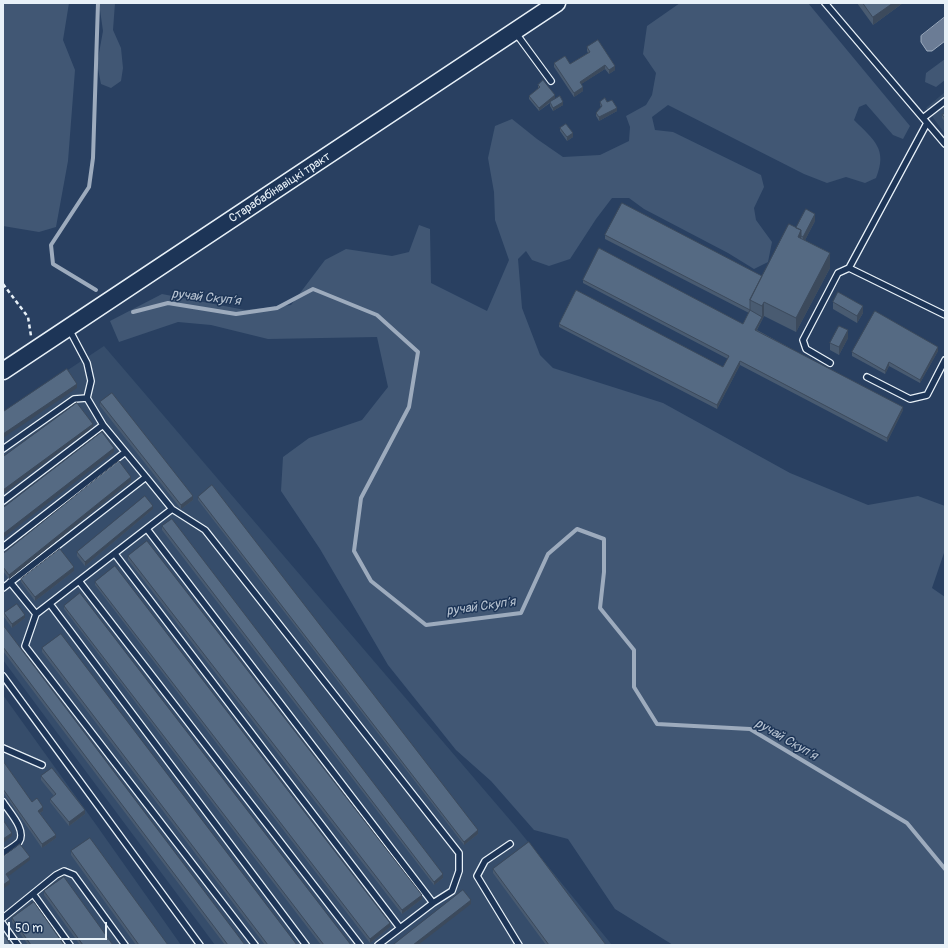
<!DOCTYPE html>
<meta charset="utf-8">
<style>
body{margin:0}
#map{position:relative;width:948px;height:948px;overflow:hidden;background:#294061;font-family:Pangolin,sans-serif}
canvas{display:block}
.frame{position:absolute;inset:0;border:4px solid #e8f1f8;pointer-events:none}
.scale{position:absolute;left:8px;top:922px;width:99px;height:18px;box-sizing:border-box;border:2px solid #e8f1f8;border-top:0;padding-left:5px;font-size:12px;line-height:14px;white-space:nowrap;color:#e8f1f8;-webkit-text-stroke:3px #1d3557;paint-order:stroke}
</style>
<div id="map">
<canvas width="948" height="948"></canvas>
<div class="frame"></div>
<div class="scale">50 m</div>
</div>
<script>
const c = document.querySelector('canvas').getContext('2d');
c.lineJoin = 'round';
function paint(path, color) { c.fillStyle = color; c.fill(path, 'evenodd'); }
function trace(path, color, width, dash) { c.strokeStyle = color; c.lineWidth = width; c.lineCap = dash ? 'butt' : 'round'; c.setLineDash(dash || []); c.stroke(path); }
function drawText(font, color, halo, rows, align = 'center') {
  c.font = font + ' Pangolin,sans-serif'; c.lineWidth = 3; c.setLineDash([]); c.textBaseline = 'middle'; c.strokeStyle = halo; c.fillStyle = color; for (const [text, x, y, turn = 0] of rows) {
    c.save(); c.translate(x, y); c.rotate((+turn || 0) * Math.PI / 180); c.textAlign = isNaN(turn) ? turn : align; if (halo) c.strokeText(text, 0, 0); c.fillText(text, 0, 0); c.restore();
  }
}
paint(new Path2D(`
 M945,92V134L926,108Z
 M104,346L516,827L612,945H215L3,660V413Z
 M3,695L97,826L181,945H3Z`), '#364d6b');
paint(new Path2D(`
 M3,3H69L63,40L75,70L68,161L56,227L39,232L3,226Z
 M99,3H115L113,30L121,48L123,68L121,81L111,88L101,84L97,64L103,31Z
 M680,3H808L910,126L903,139L893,135L866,104L859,107L854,120C874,140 888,149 876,178L865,183L846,177L827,183L804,174L668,105L652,117L655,130L673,132L761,175L764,187L754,208L756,220L772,242L768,262L754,269L728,253L644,209L629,198H612L596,219L570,259L549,266L532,260L526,251L518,259L522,308L540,355L553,368L663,403L790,473L868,505L918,496L945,506V550L932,588L945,597V945H673L615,909L568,839L534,830L491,781L456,750L388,665L320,549L281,491L283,457L309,438L362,420L388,387L377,337L268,339L211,325L178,322L119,342L110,321L162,294L245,310L291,305L325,260L346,249L392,256L409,252L419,225L430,229L431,283L487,311L509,260L495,220L494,192L488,158L495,126L512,119L537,139L563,157L600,155L629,141L630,127L626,116L646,105L652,95L656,73L643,54L647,26Z
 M945,59V80L936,87L925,82L926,73Z`), '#415774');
const water = new Path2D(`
 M945,17V41L932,51H927L921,42V36Z`);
paint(water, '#6b7c95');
trace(water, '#9dabbd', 1);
trace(new Path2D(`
 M96,290L53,264L51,245L89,187L93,158L98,3
 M133,312L168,303L236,314L277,308L313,289L377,315L418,352L409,407L361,498L354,551L371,581L426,625L521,613L548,554L577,529L604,539V572L600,608L634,650V687L657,724L750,729L907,823L945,869`), '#9dabbd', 4);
const lane = new Path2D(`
 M825,3L945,144
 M515,32L551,81
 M923,118L945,101
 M849,268L927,123
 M830,363L806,349L803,340L838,273L849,268L945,315
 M867,377L910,399L927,395L945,360
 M3,449L74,399L87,398
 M146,477L172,509L205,530L459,853V871L452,891L433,903L378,945
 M3,501L103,425L87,398L91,381L87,363L69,329
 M147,529L433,903
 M3,547L124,453
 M115,554L400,928
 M79,581L360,945
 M10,582L36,614L172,509
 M3,588L146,477L103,425
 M50,604L306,945
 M36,614L25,646L255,945
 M3,676L200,945
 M3,748L42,765
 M3,802C9,812 27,830 19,842C15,846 8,850 3,853
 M510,844L485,861L477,876L519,945
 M34,895L70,945
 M3,918L56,875L64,871L74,875L125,945
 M3,924L18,945`);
const secondary = new Path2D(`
 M3,371L557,3`);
trace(lane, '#e8f1f8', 8);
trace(secondary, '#e8f1f8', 19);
trace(new Path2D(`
 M3,284L28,317L31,336`), '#e8f1f8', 2.5, [4, 3]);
trace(lane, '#1d3557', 5.5);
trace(secondary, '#1d3557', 16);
paint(new Path2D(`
 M857,3H903L873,25Z
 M587,47L615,70L609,74L605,69L581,84L583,91L574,97L554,67V63L570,64L588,53L587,51Z
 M538,85L555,98L551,102L563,105L553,111L550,106V103L539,111L529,99V96L538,89Z
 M600,102H607L617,111L599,121L596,116V113L601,107L600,105Z
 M945,113V122L942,118V115Z
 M560,128L573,137L567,141L560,131Z
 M815,221L805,240L830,268L796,332L764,316L757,330L903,410L887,442L740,365L717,409L559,327V324L723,367L728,359L583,283V280L743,324L749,313L605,239V235L762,276L796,228Z
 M833,302L863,313L857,323L833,309Z
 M848,338L839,355L830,350V343Z
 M938,351L920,383L889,366L885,374L852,356V352Z
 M100,402L193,500L181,509L100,406Z
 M131,481L9,579L3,571V554Z
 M198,497L478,834L464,845L198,500Z
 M153,509L85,566L77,556V552Z
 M162,526L443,878L434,885L162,530Z
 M128,556L422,899L402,914L128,560Z
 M74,571L35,601L21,582V579Z
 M95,582L390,927L370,943L95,585Z
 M64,606L351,945H321L64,609Z
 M4,613L25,618L12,628L4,617Z
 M3,625L245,945H225L3,651Z
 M42,648L297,945H265L42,652Z
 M3,761L32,802L43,811L40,813L56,838L42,848L3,792Z
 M41,776L85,814L69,826L50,802V799L54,796L41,780Z
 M71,851L168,945H136L71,855Z
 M493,869L606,945H546L493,873Z
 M44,891L113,945H80L44,895Z
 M12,918L64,945H28L12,922Z`), '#495b71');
paint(new Path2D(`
 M893,3H903L873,25V17Z
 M605,65V69L580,85V82Z
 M615,66V70L609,74V70Z
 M583,87V91L574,97V93Z
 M555,95V98L539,111V108Z
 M563,102V105L553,111V108Z
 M617,108V111L599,121V117Z
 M573,133V137L567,141V137Z
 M815,214V221L803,244V237Z
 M801,230V245L798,237Z
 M830,253V268L796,332V318Z
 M764,302V316L762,320V306Z
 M863,306V313L857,323V316Z
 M762,317V320L755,333V330Z
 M848,330V338L839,355V347Z
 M938,347V351L920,383V380Z
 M740,361V365L717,409V405Z
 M889,362V366L885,374V371Z
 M77,384V388L3,438V434Z
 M903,407V410L887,442V438Z
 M93,424V427L3,494V490Z
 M114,448V452L3,538V534Z
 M131,477V481L9,579V575Z
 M193,496V500L181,509V505Z
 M153,506V509L85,566V562Z
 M74,567V571L35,601V597Z
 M25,615V618L12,628V624Z
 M43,807V811L38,814V811Z
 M85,810V814L69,826V822Z
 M478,830V834L464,845V842Z
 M12,833V836L3,843V839Z
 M56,835V838L42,848V844Z
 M30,857V860L6,878V874Z
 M443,874V878L434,885V882Z
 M10,880V884L3,889V885Z
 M422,895V899L402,914V910Z
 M471,900V904L418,945H413Z
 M390,923V927L370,943V939Z`), '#3c4a5c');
const building = new Path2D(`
 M863,3H893L873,17Z
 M598,40L615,66L609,70L605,65L580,82L583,87L574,93L554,63L565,56L570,64L590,52L587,47Z
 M543,80L555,95L539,108L529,96L540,87L538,85Z
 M560,96L563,102L553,108L550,102Z
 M605,98L607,102L612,100L617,108L599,117L596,113L602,106L600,102Z
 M945,113V118L942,115Z
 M566,124L573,133L567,137L560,128Z
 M622,203L762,276L750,300V310L605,235Z
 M806,209L815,214L803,237L801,236V230L796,228Z
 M789,224L801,230L798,237L830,253L796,318L764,302L762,306L750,300Z
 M599,248L743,324L750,310L762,317L755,330L903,407L887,438L740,361L717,405L559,324L576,290L723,367L729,356L583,280Z
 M838,292L863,306L857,316L833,302Z
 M875,311L938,347L920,380L889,362L885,371L852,352Z
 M839,326L848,330L839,347L830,343Z
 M67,369L77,384L3,434V412Z
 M112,393L193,496L181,505L100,402Z
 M77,403L93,424L3,490V457Z
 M102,432L114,448L3,534V508Z
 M119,461L131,477L9,575L3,567V554Z
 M212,485L478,830L464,842L198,497Z
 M145,496L153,506L85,562L77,552Z
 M172,519L443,874L434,882L162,526Z
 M147,541L422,895L402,910L128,556Z
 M60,549L74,567L35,597L21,579Z
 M115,566L390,923L370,939L95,582Z
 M80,593L351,945H324L64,606Z
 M17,604L25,615L12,624L4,613Z
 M3,625L245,945H228L3,647Z
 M61,634L297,945H268L42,648Z
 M3,761L32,802L37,798L43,807L38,811L56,835L42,844L3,789Z
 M52,768L85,810L69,822L50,799L56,794L41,776Z
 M3,820L12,833L3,839Z
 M90,838L168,945H139L71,851Z
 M529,842L606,945H549L493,869Z
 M20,844L30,857L6,874L10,880L3,885V857Z
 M64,877L113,945H83L44,891Z
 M463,890L471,900L413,945H393Z
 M34,902L64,945H31L12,918Z
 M3,934L11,945H3Z`);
paint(building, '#556a83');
trace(building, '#3c4a5c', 1);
drawText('12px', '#e8f1f8', '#1d3557', [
 ["Старабабінавіцкі тракт",280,188,-33]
]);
drawText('italic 13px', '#b6c2d0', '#1d3557', [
 ["ручай Скупʼя",206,298,6],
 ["ручай Скупʼя",481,607,-8],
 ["ручай Скупʼя",786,740,30]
]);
</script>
